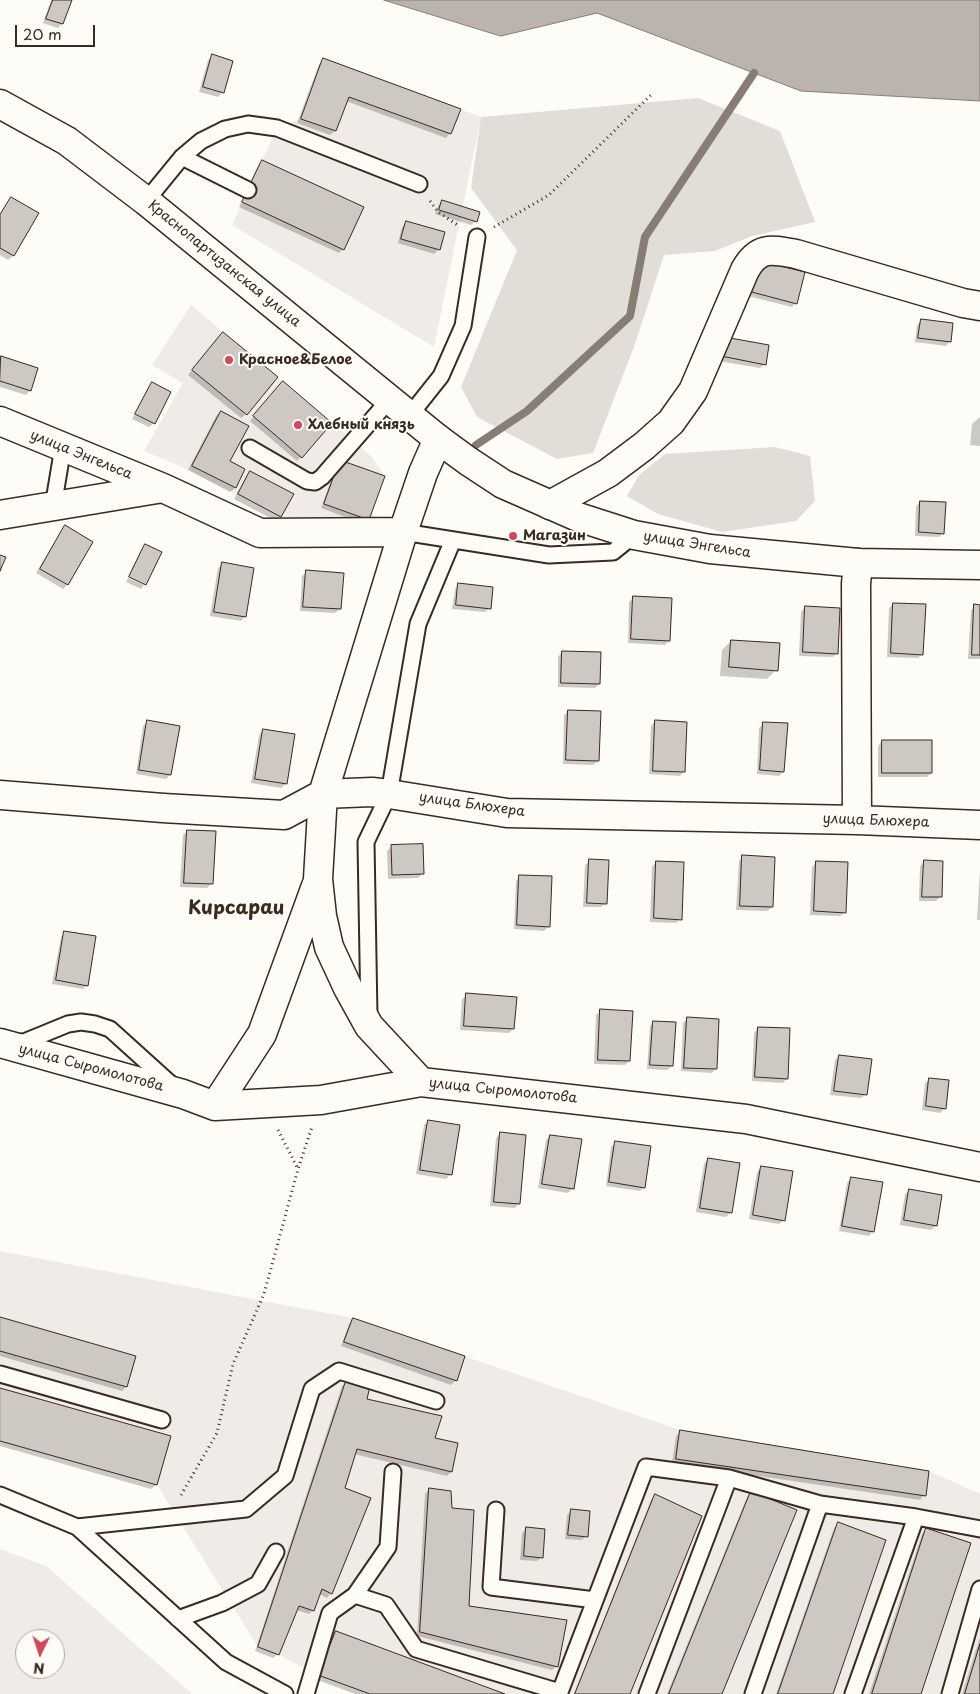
<!DOCTYPE html>
<meta charset="utf-8">
<style>
body{margin:0}
#map{position:relative;width:980px;height:1694px;overflow:hidden;background:#fdfcf7;font-family:"Playpen Sans",sans-serif}
canvas{display:block}
.north{position:absolute;left:15px;top:1629px;width:50px;height:50px;box-sizing:border-box;background:#fdfcf7;border:1px solid #afa8a0;border-radius:50%;rotate:184deg;font-size:14px;font-weight:700;line-height:20px;text-align:center;color:#3b2a1e}
.north::after{content:'';display:block;margin:auto;width:18px;height:22px;background:#d1495b;clip-path:polygon(50% 0,100% 100%,50% 72%,0 100%)}
.scale{position:absolute;left:15px;top:25px;width:80px;height:22px;box-sizing:border-box;border:2px solid #3b2a1e;border-top:0;padding-left:6px;font-size:15px;line-height:18px;white-space:nowrap;color:#3b2a1e;-webkit-text-stroke:4px #fdfcf7;paint-order:stroke}
</style>
<div id="map">
<canvas width="980" height="1694"></canvas>
<div class="north">N</div>
<div class="scale">20 m</div>
</div>
<script>
const c = document.querySelector('canvas').getContext('2d');
c.lineJoin = 'round';
function paint(path, color) { c.fillStyle = color; c.fill(path, 'evenodd'); }
function trace(path, color, width, dash) { c.strokeStyle = color; c.lineWidth = width; c.lineCap = dash ? 'butt' : 'round'; c.setLineDash(dash || []); c.stroke(path); }
function drawText(font, color, halo, rows, align = 'center') {
  c.font = font + ' "Playpen Sans",sans-serif'; c.lineWidth = 4; c.setLineDash([]); c.textBaseline = 'middle'; c.strokeStyle = halo; c.fillStyle = color; for (const [text, x, y, turn = 0] of rows) {
    c.save(); c.translate(x, y); c.rotate((+turn || 0) * Math.PI / 180); c.textAlign = isNaN(turn) ? turn : align; if (halo) c.strokeText(text, 0, 0); c.fillText(text, 0, 0); c.restore();
  }
}
paint(new Path2D(`
 M323,58L481,117L434,347L232,225L277,128L301,119Z
 M191,305L370,455L385,476L369,520L281,517L187,469L144,451L183,383L152,365Z
 M0,1251L353,1318L680,1430L929,1471L980,1494V1694H370L318,1675L279,1655L258,1647L157,1485L0,1441Z
 M0,1549L46,1566L192,1694H0ZM25,1639H55V1669H25Z`), '#efece7');
paint(new Path2D(`
 M698,98L780,131L815,222L752,236L715,251L664,255L635,344L593,453L557,459L477,417L461,387L517,250L471,188L481,117Z
 M775,447L810,456L815,501L796,521L722,532L658,514L627,496L639,475L665,454Z`), '#e1ded7');
const water = new Path2D(`
 M384,0H980V101L801,91L597,13L501,36Z`);
paint(water, '#bbb4ad');
trace(water, '#887d74', 1);
paint(new Path2D(`
 M51,0H70L62,24L58,28L43,23Z
 M213,56L222,93L218,97L199,92L208,60Z
 M323,60L450,133L446,138L346,101L335,131L330,135L297,123L319,64Z
 M262,161L343,249L339,253L239,207L258,166Z
 M11,198L37,213L13,256L8,260L0,255V214Z
 M442,201L476,221L471,225L435,214L438,206Z
 M407,222L439,249L434,254L398,243L402,227Z
 M752,266L796,303L792,307L744,295Z
 M921,321L950,341L946,346L915,342L917,325Z
 M218,338L246,414L241,418L188,375Z
 M715,342L765,364L760,368L712,360Z
 M2,358L30,390L26,395L0,387V359Z
 M152,384L154,423L149,427L132,419L148,388Z
 M279,387L301,457L297,461L250,421Z
 M221,412L229,462L244,470L235,488L230,492L188,470L216,416Z
 M980,417V446L970,445L972,424Z
 M336,466L383,477L364,524L321,508Z
 M250,473L280,516L276,521L234,499L246,477Z
 M920,502L943,533L939,537L915,536L916,506Z
 M65,527L92,542L67,585L63,589L36,573L61,531Z
 M145,545V583L129,575L141,550Z
 M223,564L245,616L241,621L210,616L218,568Z
 M307,572L340,609L335,613L300,611L302,576Z
 M128,578L144,585L141,589L126,582Z
 M459,584L490,608L485,612L452,609L455,589Z
 M633,598L669,640L665,645L628,643L629,602Z
 M894,604L922,654L918,658L887,657L889,608Z
 M975,606H980V659H968L971,610Z
 M805,607L837,653L833,657L799,656L801,612Z
 M731,641L776,670L767,679L720,676L722,650Z
 M562,652L599,684L595,688L558,687V657Z
 M569,711L598,761L593,765L563,764L564,715Z
 M655,721L684,771L680,776L649,774L651,726Z
 M148,722L170,775L166,779L136,774L143,726Z
 M764,723L783,772L779,776L757,774L759,728Z
 M263,730L286,784L281,788L251,783L259,735Z
 M882,741L931,773L927,777H878V746Z
 M188,831L211,884L207,888L180,887L183,835Z
 M392,846L423,873L418,878L388,879L387,851Z
 M743,857L772,907L767,911L736,910L739,861Z
 M590,861L606,903L601,907H583L585,865Z
 M657,862L680,919L676,923L650,922L652,866Z
 M816,862L845,912L840,916L810,915L812,867Z
 M924,862L940,897L936,901H919L920,866Z
 M980,870V920H977Z
 M520,876L549,926L544,931L514,929L516,881Z
 M65,932L87,985L83,989L52,984L61,937Z
 M467,995L513,1029L509,1033L460,1030L462,999Z
 M601,1011L629,1061L625,1065L594,1064L596,1015Z
 M687,1019L716,1068L712,1073L681,1071L683,1023Z
 M654,1022L672,1066L667,1070L647,1069L650,1026Z
 M758,1028L787,1078L783,1083L752,1081L754,1033Z
 M839,1056L866,1094L861,1098L830,1095L835,1060Z
 M930,1079L945,1108L940,1113L922,1110L925,1083Z
 M429,1121L451,1174L446,1179L416,1174L424,1125Z
 M500,1134L519,1203L515,1208L490,1206L496,1138Z
 M550,1136L572,1189L568,1193L538,1188L546,1140Z
 M616,1142L644,1187L640,1191L606,1186L611,1147Z
 M708,1159L731,1212L726,1217L696,1212L704,1164Z
 M762,1167L784,1220L779,1224L749,1219L757,1172Z
 M851,1178L873,1231L869,1236L839,1231L847,1183Z
 M910,1190L941,1196L936,1226L931,1230L900,1225L905,1194Z
 M0,1318L126,1387L122,1391L0,1356Z
 M353,1319L456,1380L451,1385L341,1346L349,1324Z
 M346,1382L366,1400L434,1439L451,1472L447,1476L354,1454L343,1489L331,1593L327,1598L319,1594L313,1610L309,1614L296,1610L278,1654L273,1658L255,1651L342,1386Z
 M0,1389L169,1437L156,1485L151,1489L0,1446Z
 M681,1431L924,1495L920,1500L672,1463L676,1436Z
 M429,1490L468,1607L557,1666L552,1670L417,1636L425,1494Z
 M752,1493L721,1694H667L747,1497Z
 M656,1495L629,1694H574L651,1500Z
 M572,1510L586,1536L582,1540L565,1539L567,1515Z
 M838,1523L831,1694H776L834,1528Z
 M526,1529L542,1557L537,1561L520,1560L522,1533Z
 M926,1530L920,1694H869L922,1534Z
 M337,1633L501,1694H355L315,1679L332,1637Z
 M980,1637V1694H962Z`), '#0003');
trace(new Path2D(`
 M476,445L527,411L630,316L645,237L754,73`), '#887d74', 8);
const building = new Path2D(`
 M53,0H72L63,24L46,19Z
 M212,54L233,61L224,93L203,87Z
 M323,58L461,109L451,134L349,97L336,131L301,119Z
 M262,160L364,207L344,250L242,202Z
 M11,197L39,213L14,256L0,248V215Z
 M442,200L480,212L477,222L439,210Z
 M406,221L445,232L440,250L401,239Z
 M756,260L805,272L797,304L748,291Z
 M921,319L953,323L951,342L918,338Z
 M223,332L278,377L247,415L192,370Z
 M719,336L769,345L766,365L716,355Z
 M1,356L38,368L31,391L0,381Z
 M283,381L332,423L302,458L253,416Z
 M152,382L171,392L155,424L135,414Z
 M221,411L249,426L230,461L245,469L236,488L192,466Z
 M340,460L385,476L369,520L324,504Z
 M250,471L294,494L281,517L238,494Z
 M920,501L946,502L944,534L919,532Z
 M65,525L93,542L68,585L40,569Z
 M145,544L162,552L146,585L129,577Z
 M0,555L6,557L0,571Z
 M222,562L254,568L246,617L214,612Z
 M306,570L344,573L341,609L303,607Z
 M458,583L493,587L491,609L456,605Z
 M633,596L672,598L670,641L631,639Z
 M893,603L926,604L923,655L891,653Z
 M974,604L980,605V655H972Z
 M805,606L840,608L838,654L803,652Z
 M731,640L780,643L778,671L729,667Z
 M562,651L601,652L600,684L561,683Z
 M568,710L601,711L599,761L566,760Z
 M147,720L180,726L171,775L139,770Z
 M655,720L687,722L685,772L653,771Z
 M763,722L788,723L784,772L760,770Z
 M263,729L295,734L287,784L255,779Z
 M882,740H932V773H882Z
 M187,830L216,831L213,884L184,883Z
 M423,844L424,874L392,875L391,845Z
 M742,855L775,857L773,907L740,906Z
 M589,859L609,860L607,904L587,903Z
 M924,860L943,861L942,897H922Z
 M656,861L684,862L682,920L654,918Z
 M816,861L848,862L846,913L814,911Z
 M519,875L552,876L550,927L517,925Z
 M64,931L96,936L88,986L56,980Z
 M466,993L517,997L514,1029L464,1026Z
 M600,1009L633,1011L630,1061L598,1060Z
 M687,1017L719,1019L717,1069L684,1068Z
 M653,1021L676,1022L673,1066L650,1065Z
 M758,1027L790,1028L788,1079L755,1077Z
 M839,1055L872,1059L867,1095L834,1091Z
 M929,1078L949,1080L946,1109L926,1106Z
 M428,1120L460,1125L452,1175L420,1170Z
 M500,1132L526,1135L520,1204L494,1202Z
 M550,1135L582,1139L574,1189L542,1184Z
 M615,1141L651,1146L645,1188L609,1182Z
 M708,1158L740,1163L732,1213L700,1208Z
 M761,1166L793,1171L785,1221L753,1215Z
 M851,1177L883,1182L874,1232L842,1226Z
 M909,1189L942,1195L937,1226L904,1220Z
 M0,1317L136,1356L127,1387L0,1351Z
 M353,1318L465,1356L457,1381L344,1342Z
 M346,1381L370,1386L367,1399L442,1416L435,1438L458,1443L452,1472L357,1449L345,1488L371,1498L332,1594L322,1589L314,1611L299,1606L279,1655L258,1647Z
 M0,1388L171,1436L157,1485L0,1441Z
 M680,1430L929,1471L926,1496L676,1459Z
 M429,1488L451,1491L452,1508L474,1510L469,1606L567,1620L558,1667L420,1632Z
 M751,1491L797,1510L722,1694H669Z
 M655,1494L702,1516L630,1694H575Z
 M571,1509L590,1511L588,1537L568,1535Z
 M838,1522L886,1540L833,1694H778Z
 M526,1527L545,1529L543,1558L524,1556Z
 M926,1528L971,1543L921,1694H872Z
 M336,1631L505,1694H370L318,1675Z
 M980,1644V1694H965Z`);
paint(building, '#cdc8c2');
trace(building, '#3b2a1e', 1);
const service = new Path2D(`
 M182,157L248,190
 M146,201L182,157L201,141L225,129L248,124L277,128L419,184
 M410,415L441,376L463,326L477,237
 M250,448L307,481L315,482L322,477L390,399
 M53,507L63,447
 M403,532L549,555L613,552L634,535
 M369,1016L366,842L389,794L418,624L453,540
 M14,1042H24L68,1024L81,1022L95,1024L110,1029L172,1085
 M0,1374L162,1420
 M0,1495L77,1527L226,1662L285,1694
 M496,1510L491,1587L595,1600
 M77,1527L246,1509L285,1476L312,1389L339,1371L436,1401
 M355,1595L388,1547L393,1472
 M178,1619L222,1603L258,1584L276,1552
 M306,1694L330,1613L355,1595L386,1605L416,1649L560,1692L646,1467L729,1478
 M647,1694L729,1478L820,1504L916,1517L980,1529
 M753,1694L820,1504
 M853,1694L916,1517
 M950,1694L980,1589`);
const minor = new Path2D(`
 M0,421L163,488L260,533L403,532
 M550,505L608,473L644,446L671,422L693,391L745,270C759,245 773,250 796,254L963,303L980,306
 M0,515L163,488
 M0,795L163,808L284,815L323,794L372,792L389,794L507,813L857,820L980,825
 M857,820L856,584L858,563
 M0,1043L183,1094L215,1106L321,1100L421,1082L746,1119L980,1167
 M421,1082L369,1026L348,988L329,947L322,916L318,879L323,794L403,532L423,473L438,439
 M215,1106L262,1034L316,886`);
const secondary = new Path2D(`
 M0,104L67,141L146,201L438,439L468,461L503,484L578,517L634,535L710,549L858,563L980,565`);
trace(service, '#3b2a1e', 19);
trace(minor, '#3b2a1e', 31);
trace(secondary, '#3b2a1e', 31);
trace(new Path2D(`
 M430,201L438,212L459,226
 M494,227L549,195L651,95
 M278,1130L298,1169
 M181,1495L217,1433L233,1364L264,1294L298,1169L312,1127`), '#3b2a1e', 3, [1, 4]);
trace(service, '#fdfcf7', 15);
trace(minor, '#fdfcf7', 28);
trace(secondary, '#fdfcf7', 28);
for (const [x, y, r, color] of [
 [229,360,5,"#d1495b"],
 [298,425,5,"#d1495b"],
 [513,536,5,"#d1495b"]
]) { const dot = new Path2D(); dot.arc(x, y, r, 0, 2 * Math.PI); c.fillStyle = color; c.fill(dot); trace(dot, '#fdfcf7', 2); }
drawText('14px', '#3b2a1e', '#fdfcf7', [
 ["Краснопартизанская улица",224,264,39],
 ["улица Энгельса",81,455,22],
 ["улица Энгельса",697,545,9],
 ["улица Блюхера",472,805,8],
 ["улица Блюхера",876,821,2],
 ["улица Сыромолотова",91,1068,15],
 ["улица Сыромолотова",503,1091,6]
]);
drawText('bold 14px', '#3b2a1e', '#fdfcf7', [
 ["Красное&Белое",239,360],
 ["Хлебный князь",308,425],
 ["Магазин",523,536]
], 'left');
drawText('bold 19px', '#3b2a1e', '#fdfcf7', [
 ["Кирсараи",236,909]
]);
</script>
